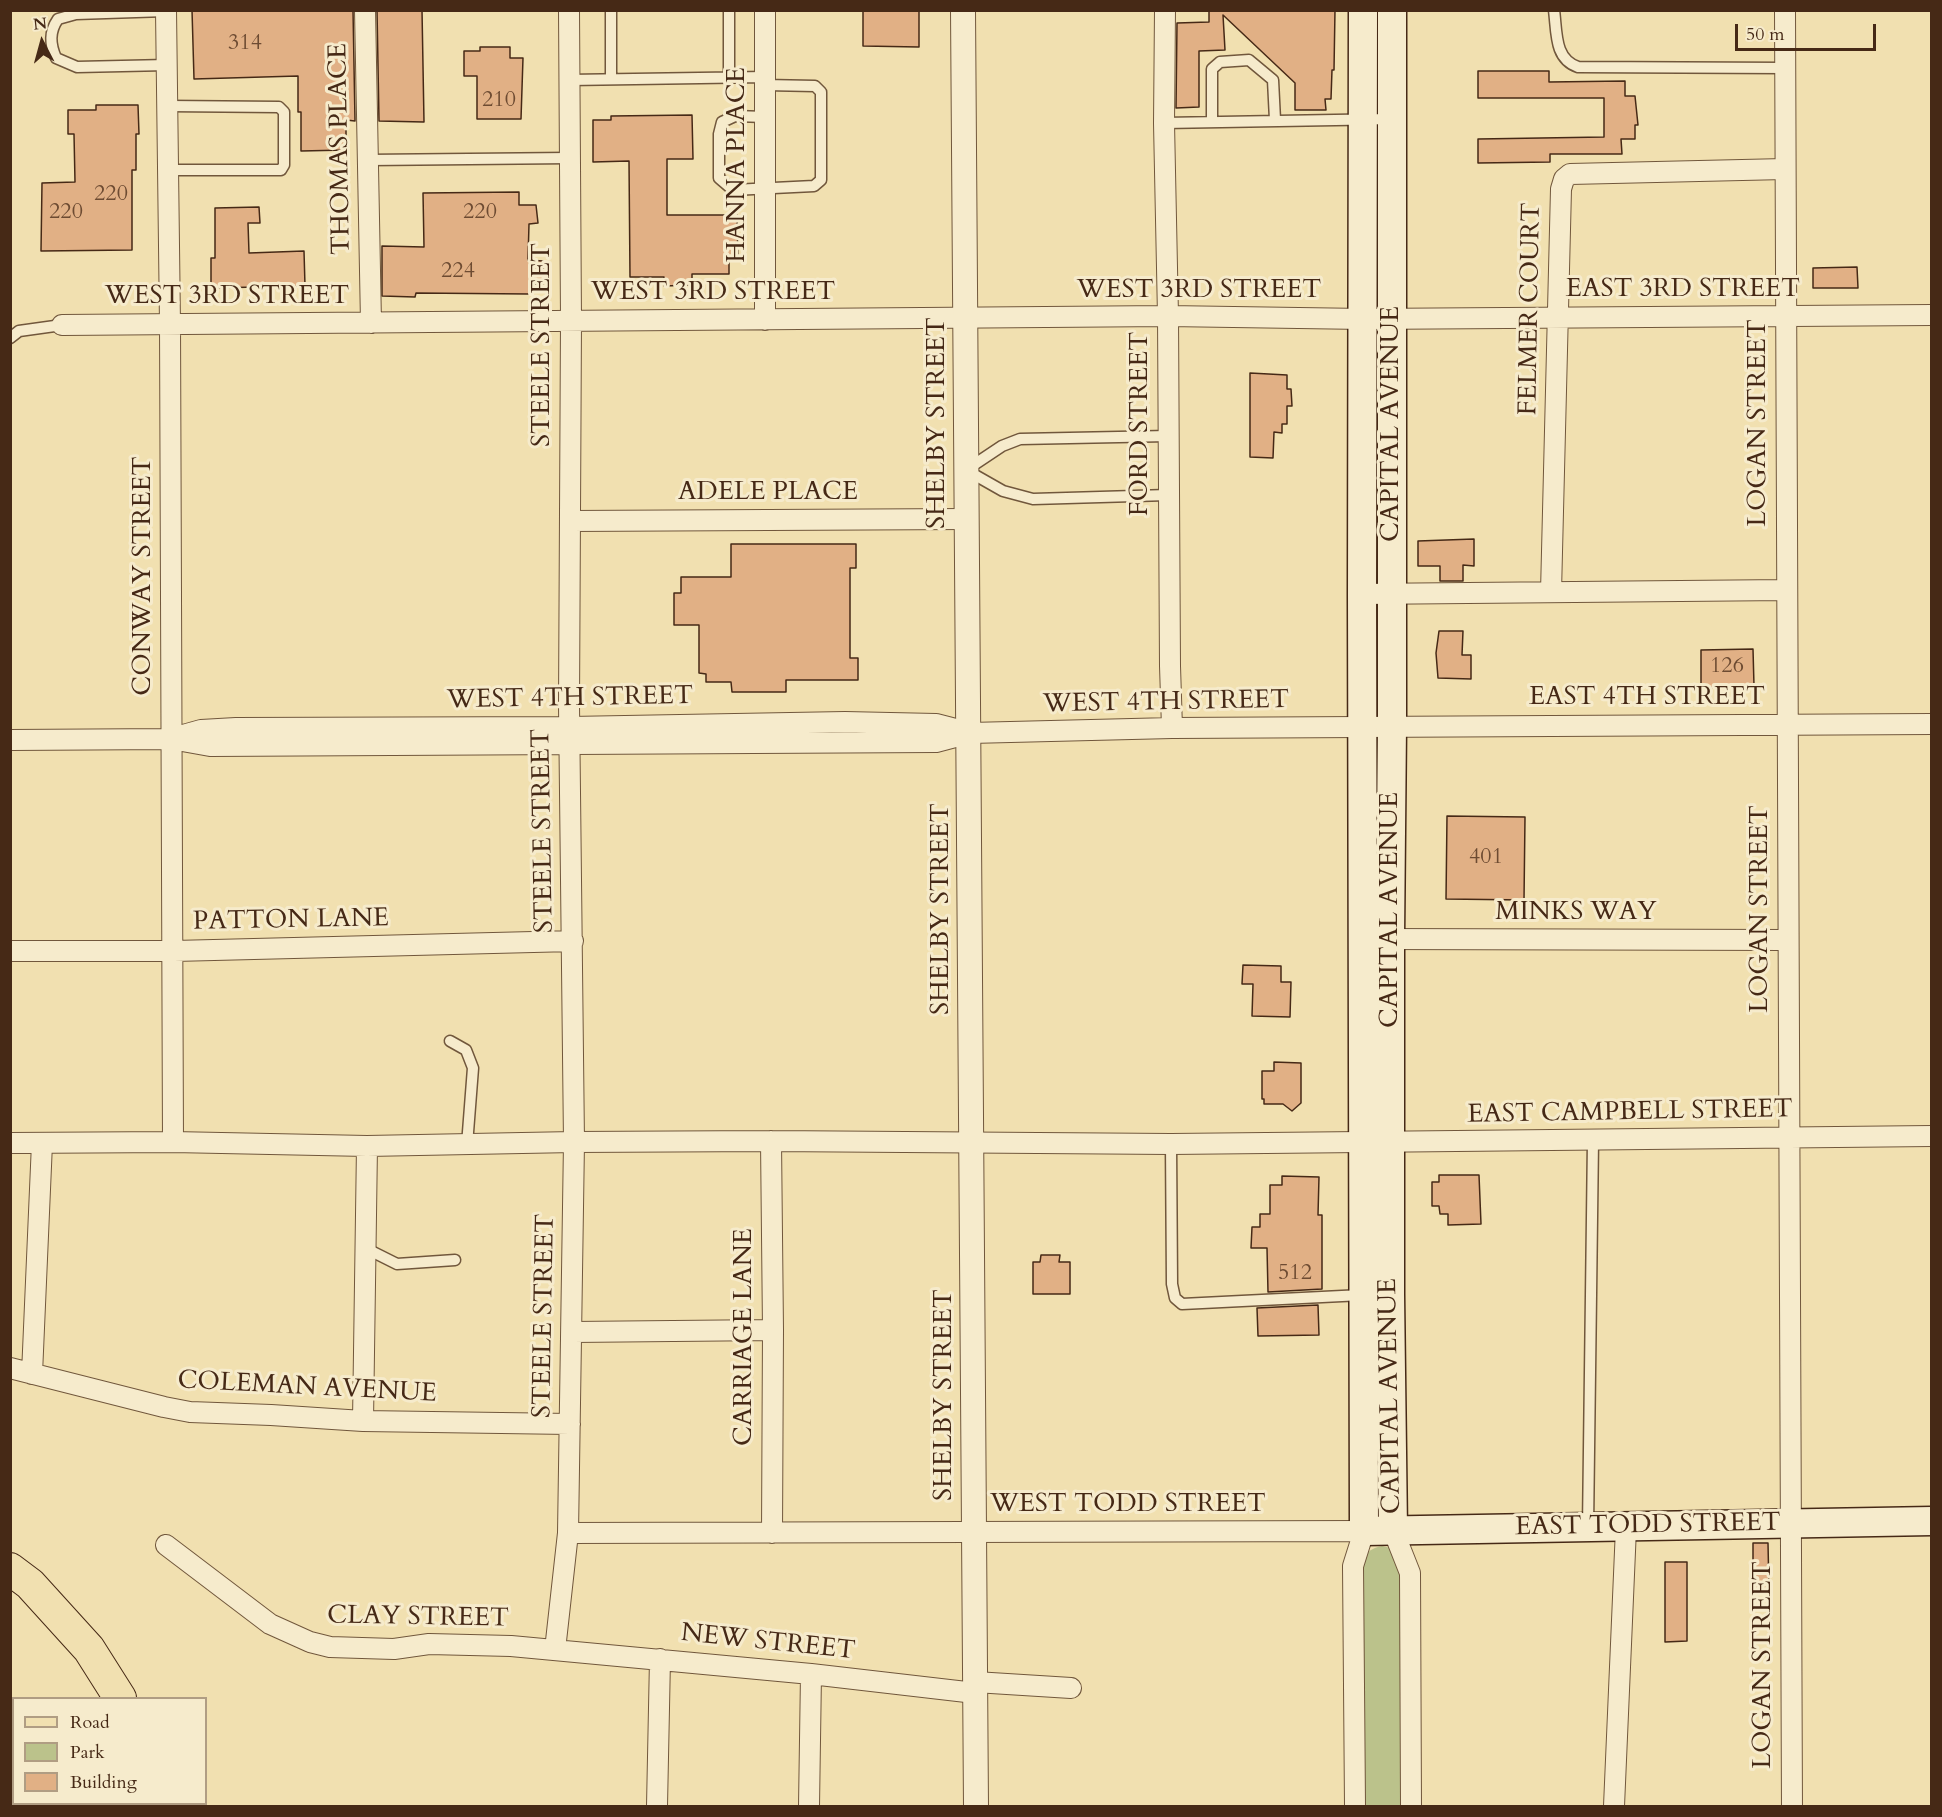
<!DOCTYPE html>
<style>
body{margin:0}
#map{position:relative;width:1942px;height:1817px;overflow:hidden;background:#f1e0b0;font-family:Cardo,serif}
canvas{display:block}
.frame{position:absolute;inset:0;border:12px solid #462916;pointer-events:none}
.legend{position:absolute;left:12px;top:1697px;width:195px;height:108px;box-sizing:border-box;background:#f6ebcc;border:2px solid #b09d83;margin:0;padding:8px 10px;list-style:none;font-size:18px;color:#462916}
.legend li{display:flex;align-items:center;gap:12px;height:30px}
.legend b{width:30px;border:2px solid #b09d83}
.north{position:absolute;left:12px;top:12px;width:60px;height:60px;-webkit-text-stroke:4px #f6ebcc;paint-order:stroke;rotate:354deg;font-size:16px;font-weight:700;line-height:24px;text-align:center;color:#462916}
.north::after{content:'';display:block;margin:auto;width:21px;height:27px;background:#462916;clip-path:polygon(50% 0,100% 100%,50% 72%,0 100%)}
.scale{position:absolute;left:1735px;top:24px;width:141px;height:27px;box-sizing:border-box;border:3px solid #462916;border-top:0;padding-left:8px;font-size:18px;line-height:21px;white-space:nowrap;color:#462916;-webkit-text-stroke:4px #f6ebcc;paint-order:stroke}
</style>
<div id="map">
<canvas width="1942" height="1817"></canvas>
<div class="frame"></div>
<ul class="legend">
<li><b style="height:8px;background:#f1e0b0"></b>Road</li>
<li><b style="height:16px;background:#bbc28b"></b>Park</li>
<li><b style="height:16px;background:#e1b085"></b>Building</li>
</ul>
<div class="north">N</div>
<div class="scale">50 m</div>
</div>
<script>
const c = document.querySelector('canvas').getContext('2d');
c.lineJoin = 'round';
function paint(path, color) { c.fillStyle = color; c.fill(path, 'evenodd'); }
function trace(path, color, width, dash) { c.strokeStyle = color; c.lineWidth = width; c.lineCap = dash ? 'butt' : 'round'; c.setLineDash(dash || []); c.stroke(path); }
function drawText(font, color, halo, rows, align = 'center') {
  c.font = font + ' Cardo,serif'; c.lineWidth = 6; c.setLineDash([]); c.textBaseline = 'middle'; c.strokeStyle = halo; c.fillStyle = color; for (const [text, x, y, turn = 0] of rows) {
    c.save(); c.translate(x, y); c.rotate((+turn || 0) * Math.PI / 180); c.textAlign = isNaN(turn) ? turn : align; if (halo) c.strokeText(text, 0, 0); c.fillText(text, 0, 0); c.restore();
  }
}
paint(new Path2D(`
 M1382,1546L1391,1548L1402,1559L1406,1806H1362L1363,1559C1368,1551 1372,1548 1382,1546Z`), '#bbc28b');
const building = new Path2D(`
 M192,10H353L355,121L346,120V150L301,151V112H298V76L194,79Z
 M377,10H422L424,122L379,121Z
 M863,10H919V47L863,46Z
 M1209,10H1335L1334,70H1332L1331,99H1325L1326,110H1295V83L1223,15L1225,50L1199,51V107L1176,108L1177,23L1209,22Z
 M480,47H510V58H523L521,119H477V76H464V51H480Z
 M1478,71H1549V82L1625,81V96H1635L1638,125H1635V139H1621L1622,154H1550V162L1478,163V139L1604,137V98H1478Z
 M96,105H138L139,134H136V170H132V250L41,251L42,183L75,182L74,134H68V110H96Z
 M692,115L693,159H667V215H737L738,261H729V274H692V285L664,286V277H630L629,161L593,162V120H611V116Z
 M519,192V205H536L538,223L529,224L528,260L543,261V284H529V294L416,293L415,297L382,296V246L424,247L423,193Z
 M259,207L260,223H248L249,253L304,251L305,286L211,288V258H215V208Z
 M1857,267L1858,288H1813V268Z
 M1250,373L1287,375V389H1291L1292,406H1287V424H1282V433L1274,432L1273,458L1250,457Z
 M1474,539V566L1463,565V581H1440V566H1418V541Z
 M731,544H856V568H850V658H858V680H786V692H732L731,682H706V674L699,673V625H674V593H681V577H731Z
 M1439,631H1463L1462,655H1471V679L1438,678L1436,653Z
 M1753,649L1754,686L1701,688V650Z
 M1447,816L1525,817L1524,900L1446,899Z
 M1243,965L1281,966V982H1291L1290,1017L1252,1016L1253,984H1242Z
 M1274,1062L1301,1063V1103L1292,1111L1283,1104H1264V1099H1262V1071H1274Z
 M1439,1175H1479L1481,1224L1448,1225V1214H1440L1439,1206H1432V1182H1439Z
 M1282,1176L1319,1177L1318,1215H1322V1289L1268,1292L1267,1248H1251L1252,1227H1260V1214H1270V1185H1282Z
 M1041,1255H1060L1059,1262H1070V1294H1033V1262H1040Z
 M1318,1305L1319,1335L1258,1336L1257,1308Z
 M1753,1543H1768L1769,1591H1753Z
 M1665,1562H1687V1641L1665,1642Z`);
paint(building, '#e1b085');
trace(building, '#462916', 1.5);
const service = new Path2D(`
 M611,10V79
 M1554,10C1557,32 1554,59 1578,67L1785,68
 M166,11L76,14L58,19C49,32 50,44 56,58L77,67L167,65
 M729,78V10
 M569,80L765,77
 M168,106L279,107L284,112V165L281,170H169
 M765,117L735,116L722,122L719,134V178L733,190L814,186L821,180V92L815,86L765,85
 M1212,122V69L1220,62L1249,60L1273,80L1275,120
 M1164,123L1392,119
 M368,160L570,158
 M10,338L19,331L62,325
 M1168,436L1020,439L1002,446L966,470L1003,491L1033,499L1168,495
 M450,1041L466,1050L473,1068L467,1145
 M1171,1144L1172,1284L1175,1298L1182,1304L1362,1295
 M365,1248L397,1264L455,1260
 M1588,1527L1593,1140`);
const minor = new Path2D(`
 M166,10L170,324L173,1142
 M365,10L371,323
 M765,10V320
 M1165,10L1164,123L1168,316L1170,666L1172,728
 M1785,10L1792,1806
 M62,325L1168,316L1364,319L1932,315
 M570,521L967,519
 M1551,592L1561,189L1564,179L1570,174L1785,169
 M1362,594L1786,590
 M176,737L201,730L236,728L570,727L845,722L936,724L967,732
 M10,740L171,739L210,746L936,742L970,733L1172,728L1932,724
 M1378,939L1788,940
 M10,951H174L573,941
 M771,1141L773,1330L772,1533
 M10,1143L173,1142L367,1146L574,1142L771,1141L1171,1144L1932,1136
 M573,1332L773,1330
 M10,1368L164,1407L190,1412L271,1415L363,1421L570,1424
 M32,1374L42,1143
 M363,1421L367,1146
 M1393,1530L1410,1573L1411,1806
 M568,1533L1364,1531L1353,1566L1355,1806
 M166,1545L270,1624L310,1642L330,1647L394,1649L429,1644L511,1646L811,1674L975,1693
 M555,1650L568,1533L574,1142L569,705L571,321L569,10
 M975,1682L1071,1688
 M657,1806L660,1659
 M809,1806L811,1674
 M1614,1806L1626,1528`);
const tertiary = new Path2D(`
 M963,10L976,1806`);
const secondary = new Path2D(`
 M1363,10L1362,594L1364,1531L1932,1521
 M1392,10V726L1390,939V1294L1393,1530`);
const primary = new Path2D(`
 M10,1569L30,1584L89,1649L120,1698
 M161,1804L162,1806`);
trace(service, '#71573c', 13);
trace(minor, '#71573c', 22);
trace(tertiary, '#71573c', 26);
trace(secondary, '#462916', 31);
trace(primary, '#462916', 34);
trace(service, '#f6ebcc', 10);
trace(minor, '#f6ebcc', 20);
trace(tertiary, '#f6ebcc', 24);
trace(secondary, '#f6ebcc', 28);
trace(primary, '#f1e0b0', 32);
drawText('22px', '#6d4b32', null, [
 ["314",245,44],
 ["210",499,101],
 ["220",111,195],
 ["220",66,213],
 ["220",480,213],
 ["224",458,272],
 ["126",1727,667],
 ["401",1486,858],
 ["512",1295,1274]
]);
drawText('26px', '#462916', '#f6ebcc', [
 ["THOMAS PLACE",341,149,-91],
 ["HANNA PLACE",738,165,-90],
 ["EAST 3RD STREET",1683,290],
 ["WEST 3RD STREET",1199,291],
 ["WEST 3RD STREET",713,293],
 ["WEST 3RD STREET",227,297],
 ["FELMER COURT",1531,309,-89],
 ["STEELE STREET",543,345,-90],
 ["SHELBY STREET",938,423,-90],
 ["LOGAN STREET",1759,423,-90],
 ["FORD STREET",1141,424,-90],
 ["CAPITAL AVENUE",1392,424,-90],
 ["ADELE PLACE",768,493],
 ["CONWAY STREET",144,576,-90],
 ["EAST 4TH STREET",1647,698],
 ["WEST 4TH STREET",570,699,-1],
 ["WEST 4TH STREET",1166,703,-1],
 ["STEELE STREET",544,831,-91],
 ["SHELBY STREET",942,909,-90],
 ["LOGAN STREET",1761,909,-90],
 ["CAPITAL AVENUE",1391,910,-90],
 ["MINKS WAY",1576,913],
 ["PATTON LANE",291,921,-1],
 ["EAST CAMPBELL STREET",1630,1113,-1],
 ["STEELE STREET",545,1316,-89],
 ["CARRIAGE LANE",745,1337,-90],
 ["COLEMAN AVENUE",307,1388,3],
 ["SHELBY STREET",945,1395,-90],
 ["CAPITAL AVENUE",1391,1396,-91],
 ["WEST TODD STREET",1128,1505],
 ["EAST TODD STREET",1648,1526,-1],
 ["CLAY STREET",418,1618,1],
 ["NEW STREET",768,1643,6],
 ["LOGAN STREET",1764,1665,-90]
]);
</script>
